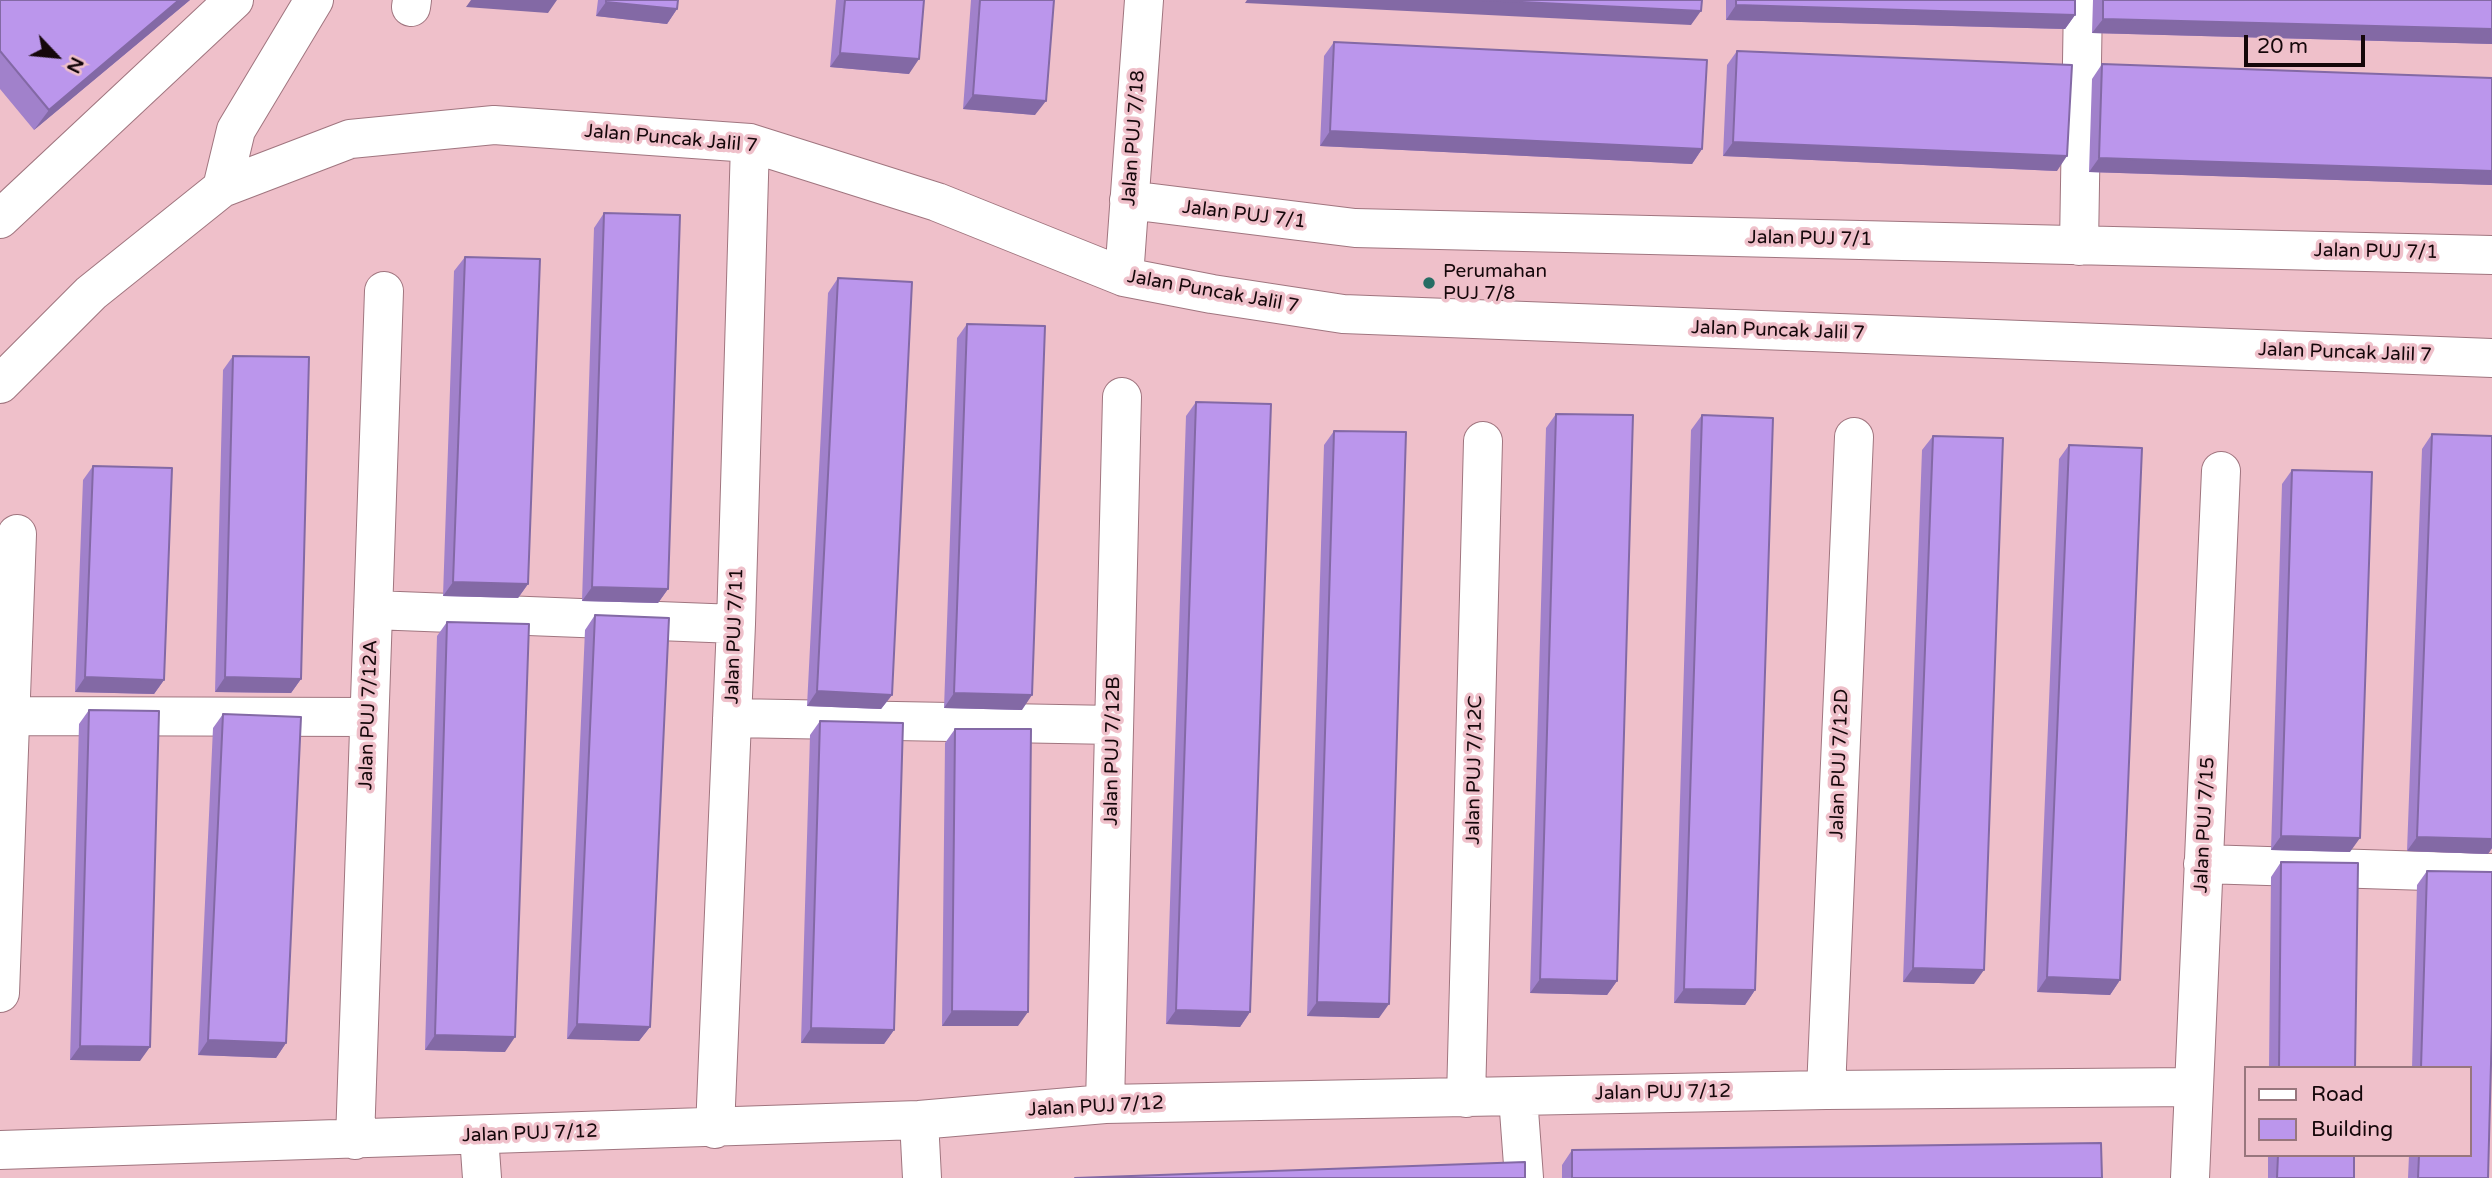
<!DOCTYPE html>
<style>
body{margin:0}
#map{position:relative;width:2492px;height:1178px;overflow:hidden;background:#efc0ca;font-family:"Varela Round",sans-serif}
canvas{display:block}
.legend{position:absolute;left:2244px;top:1066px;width:228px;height:91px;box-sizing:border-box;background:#efc0ca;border:2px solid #98767d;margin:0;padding:9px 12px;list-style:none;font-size:21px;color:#15070a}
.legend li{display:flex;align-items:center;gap:14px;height:35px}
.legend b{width:35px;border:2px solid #98767d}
.north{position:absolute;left:21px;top:21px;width:70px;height:70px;-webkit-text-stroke:5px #efc0ca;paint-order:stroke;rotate:116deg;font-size:19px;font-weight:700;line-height:28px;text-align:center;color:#15070a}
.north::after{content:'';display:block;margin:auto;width:24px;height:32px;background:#15070a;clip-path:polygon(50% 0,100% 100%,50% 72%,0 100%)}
.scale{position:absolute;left:2244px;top:35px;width:121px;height:32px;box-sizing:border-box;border:4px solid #15070a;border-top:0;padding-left:9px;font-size:21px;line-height:24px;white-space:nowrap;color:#15070a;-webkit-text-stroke:5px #efc0ca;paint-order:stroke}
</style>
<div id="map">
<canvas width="2492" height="1178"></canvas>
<ul class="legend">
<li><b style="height:9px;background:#fff"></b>Road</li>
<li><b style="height:19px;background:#bb96ec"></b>Building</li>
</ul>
<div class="north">N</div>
<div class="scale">20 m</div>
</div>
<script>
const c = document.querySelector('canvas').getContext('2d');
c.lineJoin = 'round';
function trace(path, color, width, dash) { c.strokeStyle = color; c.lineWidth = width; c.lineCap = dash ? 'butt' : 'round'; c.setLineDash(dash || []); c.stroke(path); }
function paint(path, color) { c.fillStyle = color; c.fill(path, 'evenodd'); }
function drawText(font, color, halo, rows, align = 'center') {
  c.font = font + ' "Varela Round",sans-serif'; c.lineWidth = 7; c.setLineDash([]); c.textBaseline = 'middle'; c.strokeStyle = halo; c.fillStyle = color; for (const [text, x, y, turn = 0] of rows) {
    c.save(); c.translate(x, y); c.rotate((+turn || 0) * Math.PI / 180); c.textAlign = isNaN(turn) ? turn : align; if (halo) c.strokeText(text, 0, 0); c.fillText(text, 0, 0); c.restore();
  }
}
const minor = new Path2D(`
 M411,7L412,0
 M222,188L236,130L314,0
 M1129,200L1355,228L2492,255
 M0,219L234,0
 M2079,246L2083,0
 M1124,277L1144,0
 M0,384L91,293L222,188L350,139L494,125L750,143L937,202L1124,277L1212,294L1343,314L2492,358
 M373,610L736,624
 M10,716L369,717
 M732,718L1114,725
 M2203,864L2492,873
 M0,993L17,534
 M1826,1090L1854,437
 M1518,1097L1524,1178
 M1466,1098L1483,441
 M1105,1104L1122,397
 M919,1120L922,1178
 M715,1129L736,624L750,143
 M479,1136L482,1178
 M355,1140L384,291
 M0,1150L919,1120L1105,1104L1826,1090L2194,1087
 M2190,1178L2221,471`);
trace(minor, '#a0757f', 40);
trace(minor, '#fff', 38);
paint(new Path2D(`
 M0,0H190L34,130L0,89Z
 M598,0H678L677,9L667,24L596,16Z
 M836,0H924L909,74L830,67Z
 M971,0H1054L1035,115L963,109Z
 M1726,0H2075V15L2065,29L1726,20Z
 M2093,0H2492V44L2092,33Z
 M1334,42L1702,149L1692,164L1320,146L1324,56Z
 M1737,51L2057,171L1723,156L1727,65Z
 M2102,64L2492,78V185L2089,172L2092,79Z
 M604,213L668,589L658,603L582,601L594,228Z
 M465,257L528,584L518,598L443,596L454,271Z
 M838,278L892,695L881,709L807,706L828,293Z
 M967,324L1022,710L944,708L957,338Z
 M233,356L301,679L291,693L215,692L223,370Z
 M1196,402L1250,1012L1240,1027L1166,1024L1186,416Z
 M1556,414L1617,981L1607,995L1530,993L1546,428Z
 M1702,415L1755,990L1745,1005L1674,1003L1691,430Z
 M1334,431L1379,1018L1307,1016L1324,445Z
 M2432,434L2492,436V848L2488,854L2407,851L2422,449Z
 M1933,436L1974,984L1903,982L1922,450Z
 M2069,445L2120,980L2110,995L2037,992L2059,459Z
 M93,466L164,680L154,694L75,692L83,480Z
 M2292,470L2350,852L2271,850L2282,484Z
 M595,615L650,1027L639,1041L567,1039L585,630Z
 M447,622L505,1052L425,1050L437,636Z
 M89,710L140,1061L70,1060L79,724Z
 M223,714L286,1043L276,1058L198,1055L213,728Z
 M820,721L894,1030L884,1044L801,1043L810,735Z
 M955,729L1018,1026H942L945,743Z
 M2281,862L2355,1068H2269L2271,877Z
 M2427,871L2492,872V1026L2488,1178H2408L2409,1155H2469V1068H2412L2417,885Z
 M1572,1150L2102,1178H1562V1165Z
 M2268,1155H2354V1178H2268Z`), '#a181cb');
paint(new Path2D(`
 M179,0H190L34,130L49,110Z
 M471,0H557L548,13L466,7Z
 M1247,0H1482L1701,11L1691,25L1245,3Z
 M606,2L677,9L667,24L596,16Z
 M1736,5L2075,15L2065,29L1726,20Z
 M2103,19L2492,29V44L2092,33Z
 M840,53L919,59L909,74L830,67Z
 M973,95L1046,101L1035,115L963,109Z
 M1330,131L1702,149L1692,164L1320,146Z
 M1733,142L2067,156L2057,171L1723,156Z
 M2099,158L2492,171V185L2089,172Z
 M453,582L528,584L518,598L443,596Z
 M592,587L668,589L658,603L582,601Z
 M85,677L164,680L154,694L75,692Z
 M225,677L301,679L291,693L215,692Z
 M817,691L892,695L881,709L807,706Z
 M954,693L1032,695L1022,710L944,708Z
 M2281,836L2360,838L2350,852L2271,850Z
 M2417,837L2492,839V848L2488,854L2407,851Z
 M1913,968L1984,970L1974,984L1903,982Z
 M2047,977L2120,980L2110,995L2037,992Z
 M1540,979L1617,981L1607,995L1530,993Z
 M1684,989L1755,990L1745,1005L1674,1003Z
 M1317,1002L1389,1004L1379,1018L1307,1016Z
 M1176,1010L1250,1012L1240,1027L1166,1024Z
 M952,1011L1028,1012L1018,1026H942Z
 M577,1024L650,1027L639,1041L567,1039Z
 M811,1028L894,1030L884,1044L801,1043Z
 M435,1035L515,1037L505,1052L425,1050Z
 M208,1040L286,1043L276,1058L198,1055Z
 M80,1046L150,1047L140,1061L70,1060Z`), '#8369a5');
const building = new Path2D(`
 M0,0H179L49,110L0,51Z
 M606,0H678L677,9L606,2Z
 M845,0H924L919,59L840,53Z
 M980,0H1054L1046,101L973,95Z
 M1482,0H1702L1701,11Z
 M1736,0H2075V15L1736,5Z
 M2103,0H2492V29L2103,19Z
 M1334,42L1707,60L1702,149L1330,131Z
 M1737,51L2072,65L2067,156L1733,142Z
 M2102,64L2492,78V171L2099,158Z
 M604,213L680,215L668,589L592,587Z
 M465,257L540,259L528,584L453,582Z
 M838,278L912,282L892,695L817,691Z
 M967,324L1045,326L1032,695L954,693Z
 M233,356L309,357L301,679L225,677Z
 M1196,402L1271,404L1250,1012L1176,1010Z
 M1556,414L1633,415L1617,981L1540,979Z
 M1702,415L1773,418L1755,990L1684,989Z
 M1334,431L1406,432L1389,1004L1317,1002Z
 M2432,434L2492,436V839L2417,837Z
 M1933,436L2003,438L1984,970L1913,968Z
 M2069,445L2142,448L2120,980L2047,977Z
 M93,466L172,468L164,680L85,677Z
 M2292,470L2372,472L2360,838L2281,836Z
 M595,615L669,618L650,1027L577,1024Z
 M447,622L529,624L515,1037L435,1035Z
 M89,710L159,711L150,1047L80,1046Z
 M223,714L301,717L286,1043L208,1040Z
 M820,721L903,723L894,1030L811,1028Z
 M955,729H1031L1028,1012L952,1011Z
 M2281,862L2358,863L2355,1068H2279Z
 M2427,871L2492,872V1026L2488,1178H2418L2419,1155H2469V1068H2421Z
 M2101,1143L2102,1178H1572V1150Z
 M2278,1155H2354V1178H2277Z
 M1525,1162V1178H1075Z`);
paint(building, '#bb96ec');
trace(building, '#8369a5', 2);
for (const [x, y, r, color] of [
 [1429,283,7,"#266d64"]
]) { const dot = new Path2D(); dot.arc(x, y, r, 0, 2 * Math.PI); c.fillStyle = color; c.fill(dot); trace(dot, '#efc0ca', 2.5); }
drawText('19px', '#15070a', '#efc0ca', [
 ["Jalan PUJ 7/18",1134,138,-86],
 ["Jalan Puncak Jalil 7",671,139,5],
 ["Jalan PUJ 7/1",1244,215,7],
 ["Jalan PUJ 7/1",1810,239,1],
 ["Jalan PUJ 7/1",2376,252,1],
 ["Jalan Puncak Jalil 7",1213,292,10],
 ["Jalan Puncak Jalil 7",1778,331,2],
 ["Jalan Puncak Jalil 7",2345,353,2],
 ["Jalan PUJ 7/11",735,636,-88],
 ["Jalan PUJ 7/12A",369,715,-88],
 ["Jalan PUJ 7/12B",1113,751,-89],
 ["Jalan PUJ 7/12D",1840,764,-88],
 ["Jalan PUJ 7/12C",1475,770,-89],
 ["Jalan PUJ 7/15",2205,825,-87],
 ["Jalan PUJ 7/12",1663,1093,-1],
 ["Jalan PUJ 7/12",1096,1107,-3],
 ["Jalan PUJ 7/12",530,1134,-2]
]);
drawText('19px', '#15070a', '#efc0ca', [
 ["Perumahan",1443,272],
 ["PUJ 7/8",1443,294]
], 'left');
</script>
